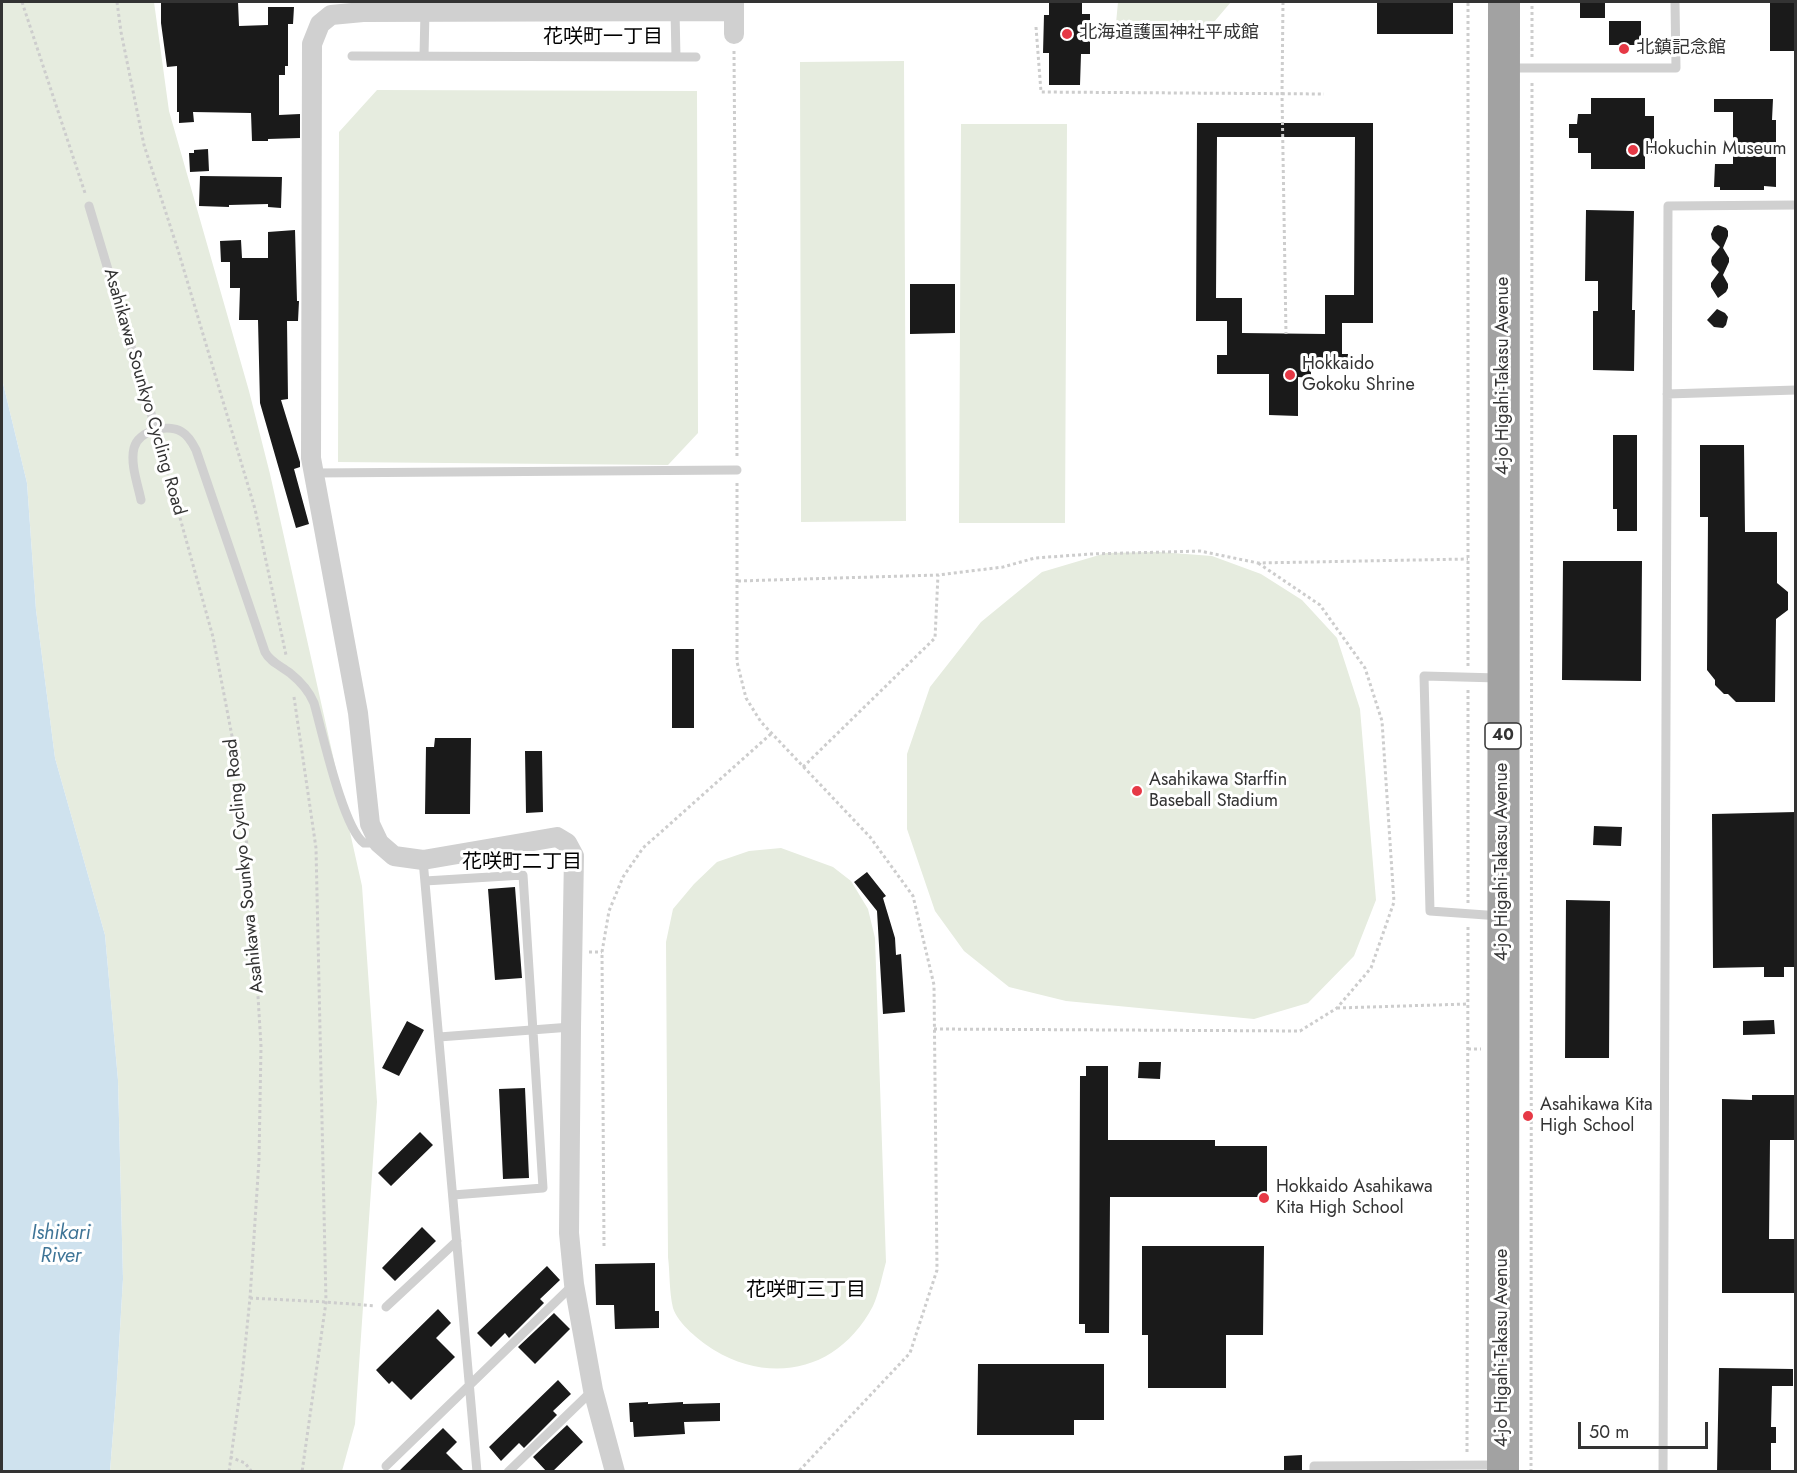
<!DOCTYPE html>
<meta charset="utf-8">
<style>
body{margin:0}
#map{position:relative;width:1797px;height:1473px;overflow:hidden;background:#fff;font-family:Jost,sans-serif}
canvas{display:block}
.frame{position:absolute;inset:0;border:3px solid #333;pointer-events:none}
.scale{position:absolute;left:1578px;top:1422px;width:130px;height:27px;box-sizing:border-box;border:3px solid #333;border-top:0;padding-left:8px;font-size:18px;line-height:21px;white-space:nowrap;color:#333;-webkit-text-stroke:4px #fff;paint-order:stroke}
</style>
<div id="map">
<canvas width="1797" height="1473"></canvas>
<div class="frame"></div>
<div class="scale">50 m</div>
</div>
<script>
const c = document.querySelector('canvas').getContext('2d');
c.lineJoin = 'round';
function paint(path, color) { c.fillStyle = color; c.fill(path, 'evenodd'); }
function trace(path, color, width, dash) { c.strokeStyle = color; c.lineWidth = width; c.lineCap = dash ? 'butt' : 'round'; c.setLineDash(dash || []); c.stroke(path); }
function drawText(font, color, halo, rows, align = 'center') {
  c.font = font + ' Jost,"Noto Sans JP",sans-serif'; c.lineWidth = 6; c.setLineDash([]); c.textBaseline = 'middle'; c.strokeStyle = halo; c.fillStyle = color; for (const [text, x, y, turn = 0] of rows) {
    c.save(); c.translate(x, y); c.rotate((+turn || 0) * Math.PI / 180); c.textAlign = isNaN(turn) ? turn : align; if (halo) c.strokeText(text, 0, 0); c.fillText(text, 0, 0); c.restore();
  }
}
paint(new Path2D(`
 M2,2H154L169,111L249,391L270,474L362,886L377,1102L355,1424L342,1471H110L116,1395L123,1279L118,1080L105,935L55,758L36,610L27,483L2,379Z
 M1118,2H1231L1208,29L1189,20L1115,34Z
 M904,61L906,521L801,522L800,62Z
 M377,90L697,91L698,433L668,465L338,462L339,132Z
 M961,124H1067L1065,523H959Z
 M1159,552L1212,556L1261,574L1302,600L1337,638L1360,709L1376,900L1354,956L1308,1003L1254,1019L1066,1001L1009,987L964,951L935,911L907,829V754L930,687L981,622L1042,572L1106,553Z
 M781,848L833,867L851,881L868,909L875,938L886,1262C882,1276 879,1293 873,1306C840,1369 774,1386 714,1350C700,1341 678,1324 673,1308C669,1292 670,1273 668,1257L666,942L673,909L694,884L717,862L749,851Z`), '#e6ecdf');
paint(new Path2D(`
 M2,379L27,483L36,610L55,758L105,935L118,1080L123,1279L116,1395L110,1471H2Z`), '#cfe2ee');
paint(new Path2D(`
 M199,2H238L239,26L268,25V7H294L293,24H288V66H285V75H279V115L300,114V138L268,139V141H252L251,113L193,112L194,122L179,123V112H177V66L167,67L161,23V3H199Z
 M1049,2H1082V14H1090V54H1081L1080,85H1049V53H1043L1044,15H1049Z
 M1377,2H1453V34H1377Z
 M1580,2H1605V18H1580Z
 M1770,2H1796V51H1770Z
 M1609,21H1641V45H1609Z
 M1591,98H1645V116H1654V153H1645V169H1591V153H1578V138H1569V124H1577L1578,114H1591Z
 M1714,99H1773L1772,120H1776V187L1764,186V190H1720V187H1714L1715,164H1733V112H1714Z
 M1197,123H1373V323H1342V354H1348V370H1311V378L1298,377V416L1269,415V374H1217V355H1227V321H1196ZM1217,137H1355L1354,295H1325V334L1242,333V298H1216Z
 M208,149L209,171L190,172L189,153H194V150Z
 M200,176L282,177L281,208L268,207V204L229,205V207L199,206Z
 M1586,210L1634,211L1632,310H1635L1634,371L1593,370V311H1598V281H1585Z
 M1718,225L1726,228L1728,231V236L1723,248L1729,258V262L1723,275L1728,284V288L1726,292L1718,298L1711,287V283L1719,272L1712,265L1711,261L1712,257L1720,247L1712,239L1711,234L1714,227Z
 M295,230L297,301H299L298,321H287L288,399L281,400L300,462V467L294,469L309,524L296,528L260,403L258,320H239L240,288H230V262H221L220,241L241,240L242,258H268V232Z
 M910,284H955V333L910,334Z
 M1717,309L1725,313L1728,317L1726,325L1723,328L1714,327L1707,320Z
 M1613,435H1637V531H1617V509H1613Z
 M1700,445H1744L1745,532H1777V583L1788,592V610L1776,619L1775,702H1736L1728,694H1724L1715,685V680L1707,670L1708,517H1700Z
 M1563,561H1642L1641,681L1562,680Z
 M672,649H694V728H672Z
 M435,738H471L470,814H425L426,747H434Z
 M525,751H542L543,812L526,813Z
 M1796,812V967H1784V977H1764V967L1713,968L1712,814Z
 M1594,826L1622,827L1621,846L1593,845Z
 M867,872L886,896L883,898L895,938L896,955L901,954L905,1012L883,1014L877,911L854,882Z
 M515,887L522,978L495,980L488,889Z
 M1566,900L1610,901L1609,1058H1565Z
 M1774,1020L1775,1034L1743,1035V1021Z
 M407,1021L424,1030L399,1076L382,1068Z
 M1139,1062H1161L1160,1079L1138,1078Z
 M1086,1066H1108V1140H1215V1146H1267V1197H1110L1109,1333H1085V1324H1079L1080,1076H1086Z
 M525,1088L529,1178L503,1179L499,1089Z
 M1752,1095H1796V1140H1770L1769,1239H1794V1293H1722V1099L1752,1100Z
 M420,1132L433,1145L391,1186L378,1173Z
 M422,1227L436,1241L395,1281L382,1268Z
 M1142,1246H1264L1263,1335H1226V1388H1148V1335H1142Z
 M655,1263V1311H659V1328L615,1329L614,1305H596L595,1264Z
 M547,1266L560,1280L540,1299L544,1303L509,1338L505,1333L491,1347L477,1333Z
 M438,1309L451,1323L436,1338L455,1357L411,1400L392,1381L389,1384L376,1370Z
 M554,1313L570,1329L535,1364L518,1347Z
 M978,1364H1104V1420H1074V1435H977Z
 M1719,1368L1793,1369V1386H1772L1771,1427H1776V1443H1771V1472H1717Z
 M558,1380L571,1394L553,1411L557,1415L524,1448L519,1443L501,1461L489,1447Z
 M648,1402V1404L683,1402V1404L720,1403V1421L684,1422L685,1434L634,1437L633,1422H630L629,1403Z
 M567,1425L583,1442L552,1472H547L533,1457Z
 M443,1428L457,1442L446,1453L465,1472H398Z
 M1302,1455V1472H1284V1456Z`), '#1a1a1a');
trace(new Path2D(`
 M22,2L85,193
 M117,2L121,32L144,145L178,250L255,509L286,655
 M1283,2L1282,94L1286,334
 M1036,27L1041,92L1324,94
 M734,51L737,459
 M1532,57V2
 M164,460L213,637L232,736L247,845L256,963L261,1046L259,1160L250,1298L242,1377L229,1472
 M737,483V662L746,698L761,722L870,837L913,896L934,985L937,1270L910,1353L798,1472
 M738,581L938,575L1003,567L1035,558L1091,554L1200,551L1258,563L1468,559
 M1468,666V2
 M294,697L316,848L326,1302L302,1472
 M803,767L935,638L938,575
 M1468,903V690
 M589,952H602
 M1337,1008L1468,1004
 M934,1029L1300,1031L1337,1008L1371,968L1394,902L1382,721L1365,668L1320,605L1258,563
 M1468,1049H1481
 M604,1246L602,952L609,911L623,877L643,848L772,733
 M250,1298L326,1302L375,1306
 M1467,1452L1468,927
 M230,1457L245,1463L252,1472
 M1531,1472L1532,81`), '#cdcdcd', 3, [3, 3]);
trace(new Path2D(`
 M675,11L676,57
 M352,56L696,57
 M424,56L425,11
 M1507,68H1676L1675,2
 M89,206L162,450
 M1667,394L1796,390
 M314,473L737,470
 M141,500C138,485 130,464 134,448C138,431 167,423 182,432C189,436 193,444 196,450L265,652C270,662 281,666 290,673C300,681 309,691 314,703C322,731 343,828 364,843H379
 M1498,678L1424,676L1430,911L1500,916
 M423,860L477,1472
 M425,881L523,875L543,1188L453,1195
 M439,1037L571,1027
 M386,1307L457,1241
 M386,1466L574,1284
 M508,1472L593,1390
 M1314,1472V1466L1498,1465
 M1663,1472L1668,206L1796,205`), '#d0d0d0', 9);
trace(new Path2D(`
 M734,2V34
 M615,1472L593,1390L574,1284L569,1233L571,1027L574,856L567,843L557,837L423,860L394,856L379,843L370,824L358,713L311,458L312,44L320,24L331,15L363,12L733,11`), '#d0d0d0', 20);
trace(new Path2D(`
 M1503,1472L1504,2`), '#a2a2a2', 32);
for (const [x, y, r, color] of [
 [1067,34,6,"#e63946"],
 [1624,49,6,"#e63946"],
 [1633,150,6,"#e63946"],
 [1290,375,6,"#e63946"],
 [1137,791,6,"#e63946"],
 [1528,1116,6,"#e63946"],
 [1264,1198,6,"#e63946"]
]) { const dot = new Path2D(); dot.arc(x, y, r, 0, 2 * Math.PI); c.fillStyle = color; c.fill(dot); trace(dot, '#fff', 2); }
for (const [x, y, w] of [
 [1503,736,36]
]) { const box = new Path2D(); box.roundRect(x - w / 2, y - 13, w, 26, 4.5); c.fillStyle = '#fff'; c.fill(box); trace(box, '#333', 1.5); }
drawText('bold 16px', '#333', null, [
 ["40",1503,736]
]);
drawText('18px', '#333', '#fff', [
 ["北海道護国神社平成館",1079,34],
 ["北鎮記念館",1636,49],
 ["Hokuchin Museum",1645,150],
 ["Hokkaido",1302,365],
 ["Gokoku Shrine",1302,386],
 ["Asahikawa Starffin",1149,781],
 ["Baseball Stadium",1149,802],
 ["Asahikawa Kita",1540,1106],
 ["High School",1540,1127],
 ["Hokkaido Asahikawa",1276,1188],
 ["Kita High School",1276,1209]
], 'left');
drawText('18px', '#333', '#fff', [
 ["4-jo Higahi-Takasu Avenue",1504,376,-90],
 ["Asahikawa Sounkyo Cycling Road",144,392,74],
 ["4-jo Higahi-Takasu Avenue",1503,862,-90],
 ["Asahikawa Sounkyo Cycling Road",245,866,-96],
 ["4-jo Higahi-Takasu Avenue",1503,1348,-90]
]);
drawText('20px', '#000', '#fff', [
 ["花咲町一丁目",603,38],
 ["花咲町二丁目",522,863],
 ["花咲町三丁目",806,1291]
]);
drawText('italic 20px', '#3f7597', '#fff', [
 ["Ishikari",61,1234],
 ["River",61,1257]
]);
</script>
